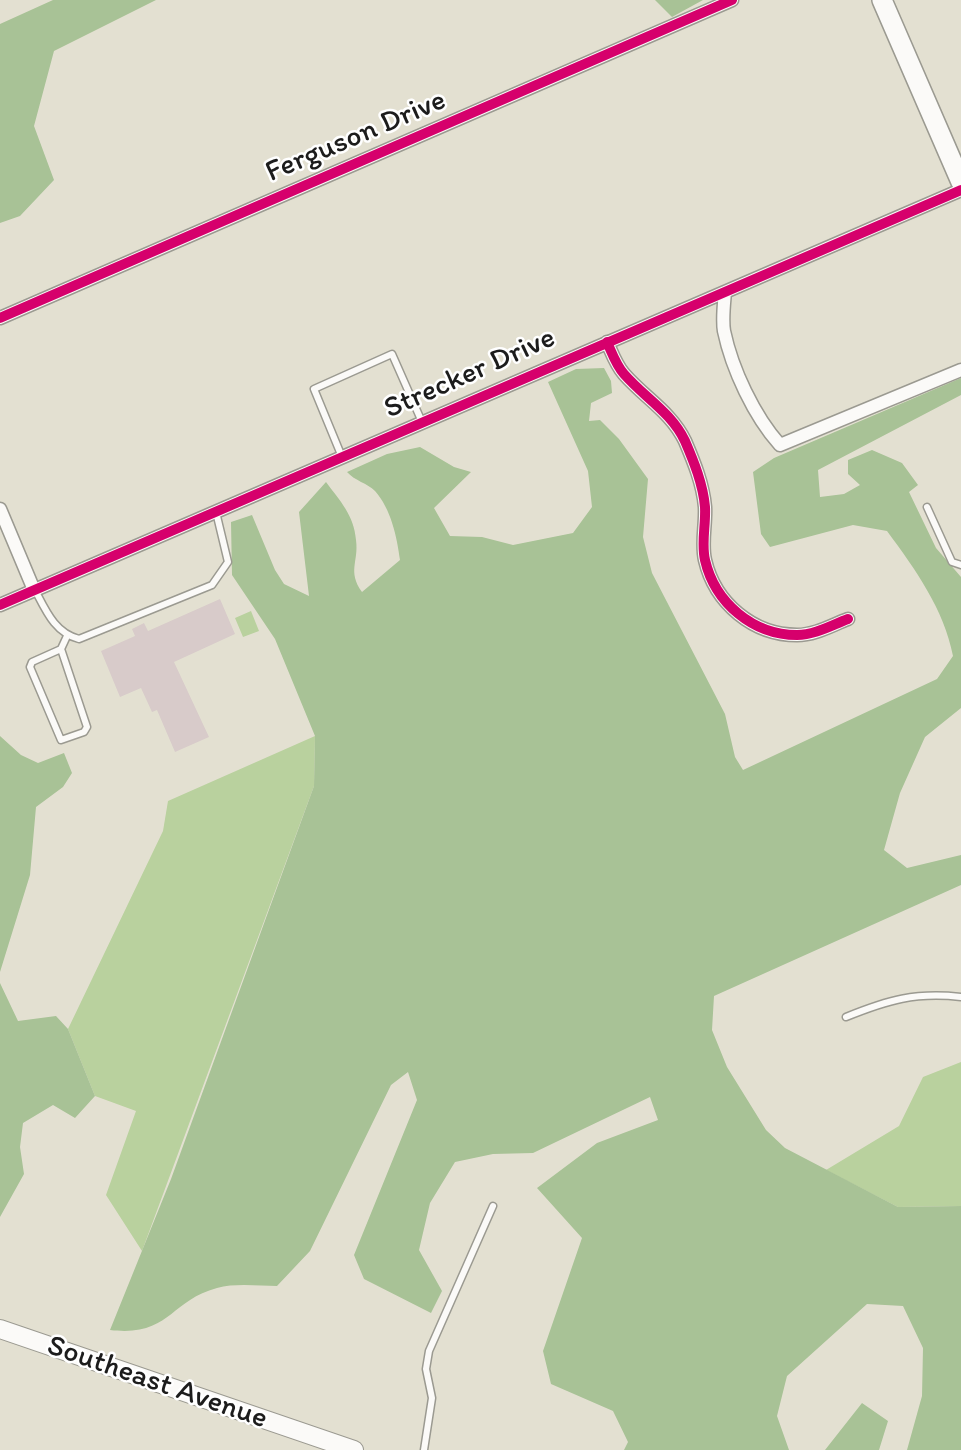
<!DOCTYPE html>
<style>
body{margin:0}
canvas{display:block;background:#e3e0d1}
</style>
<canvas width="961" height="1450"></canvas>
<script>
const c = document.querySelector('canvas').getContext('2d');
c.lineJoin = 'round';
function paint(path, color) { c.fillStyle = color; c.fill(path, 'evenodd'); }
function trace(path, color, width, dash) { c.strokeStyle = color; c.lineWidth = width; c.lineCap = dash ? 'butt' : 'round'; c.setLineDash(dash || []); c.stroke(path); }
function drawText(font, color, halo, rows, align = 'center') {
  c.font = font + ' Itim,sans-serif'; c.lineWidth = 5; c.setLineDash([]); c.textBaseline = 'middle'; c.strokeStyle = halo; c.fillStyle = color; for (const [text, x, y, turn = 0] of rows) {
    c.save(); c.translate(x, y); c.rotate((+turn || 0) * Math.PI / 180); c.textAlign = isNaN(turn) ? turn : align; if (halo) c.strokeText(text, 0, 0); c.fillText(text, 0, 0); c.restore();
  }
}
paint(new Path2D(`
 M251,611L259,631L243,637L235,618Z
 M315,736L314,786L142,1251L106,1195L136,1111L95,1096L68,1029L163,831L168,801Z
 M961,1062V1206L898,1207L826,1170L899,1126L923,1077Z`), '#b9d19e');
paint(new Path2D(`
 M53,0H156L54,51L34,126L54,180L20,216L0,223V24Z
 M655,0H703L672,17Z
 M604,368L611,381L612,393L591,403L589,421L600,420L619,439L648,479L643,537L652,573L725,714L735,757L743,770L937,679L953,656C944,609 915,569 887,531L853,525L770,547L761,534L753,472L774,458L961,378V395L818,470L820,497L844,494L860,485L848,474V460L872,450L902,463L918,485L909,492L936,548L961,577V708L925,737L900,793L884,850L907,868L961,855V885L714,996L712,1030L727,1067L766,1130L785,1148L898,1207L961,1206V1450H907L922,1396L923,1348L903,1306L867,1304L787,1376L777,1416L789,1450H624L628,1442L613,1411L551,1384L543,1351L582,1238L537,1188L597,1143L658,1120L650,1097L533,1153L493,1154L455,1162L430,1203L419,1250L442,1291L431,1313L364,1279L354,1255L417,1100L408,1072L391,1085L310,1251L277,1286C259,1286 235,1283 217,1288C169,1301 170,1337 110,1330L171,1179L314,786L315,736L275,639L232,575L231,522L252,515L275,570L284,584L309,596L299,512L326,482C340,501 354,515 356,540C359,562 347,571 362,592L400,560C397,537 391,509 375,491C367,483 355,481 347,472L387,454L420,447L454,467L471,472L434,508L450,536L482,537L513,545L573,533L592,507L588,471L548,382L576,369Z
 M0,736L21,755L38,763L64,753L72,773L63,787L36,807L30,875L0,972Z
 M0,983L18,1021L56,1016L68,1029L95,1096L75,1118L53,1105L23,1123L20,1147L24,1174L0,1217Z
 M862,1403L888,1421L879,1450H825Z`), '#a8c296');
paint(new Path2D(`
 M220,599L235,634L174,662L209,737L175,752L157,710L152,712L141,688L120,697L101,651L135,636L132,629L144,623L148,631Z`), '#d8cbca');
const lane = new Path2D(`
 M342,457L314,389L392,354L422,422
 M927,507L952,562L961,565
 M35,590C46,611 55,633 79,639L212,585L228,562L216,512
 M61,649L32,662L30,667L61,740L84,732L87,727L61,649L67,636
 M846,1017C888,1000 915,992 961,997
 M424,1450L432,1398L426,1369L429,1351L493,1206`);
const street = new Path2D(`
 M725,292C724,304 722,319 724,331C732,369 754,416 780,445L961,370
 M0,318L732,0
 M607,342C612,353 616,365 624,374C645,398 671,412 685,441C694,462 703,484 705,507C706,525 701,543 705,560C715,603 753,635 797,635C815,635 832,625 848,619
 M0,509L34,590
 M0,605L961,190`);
const secondary = new Path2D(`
 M0,1329L354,1450`);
const primary = new Path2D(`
 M882,0L961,182`);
trace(lane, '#9b9a91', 9);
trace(street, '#9b9a91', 15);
trace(secondary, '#9b9a91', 20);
trace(primary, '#9b9a91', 22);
trace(lane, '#fbfaf8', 6);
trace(street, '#fbfaf8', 12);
trace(secondary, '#fbfaf8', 18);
trace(primary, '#fbfaf8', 19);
trace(new Path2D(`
 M0,318L732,0
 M607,342C612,353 616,365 624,374C645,398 671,412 685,441C694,462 703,484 705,507C706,525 701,543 705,560C715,603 753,635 797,635C815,635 832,625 848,619
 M0,605L961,190`), '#d6006c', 10);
drawText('30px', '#1c1c1c', '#fff', [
 ["Ferguson Drive",356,137,-23],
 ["Strecker Drive",470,374,-24],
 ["Southeast Avenue",157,1383,19]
]);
</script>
